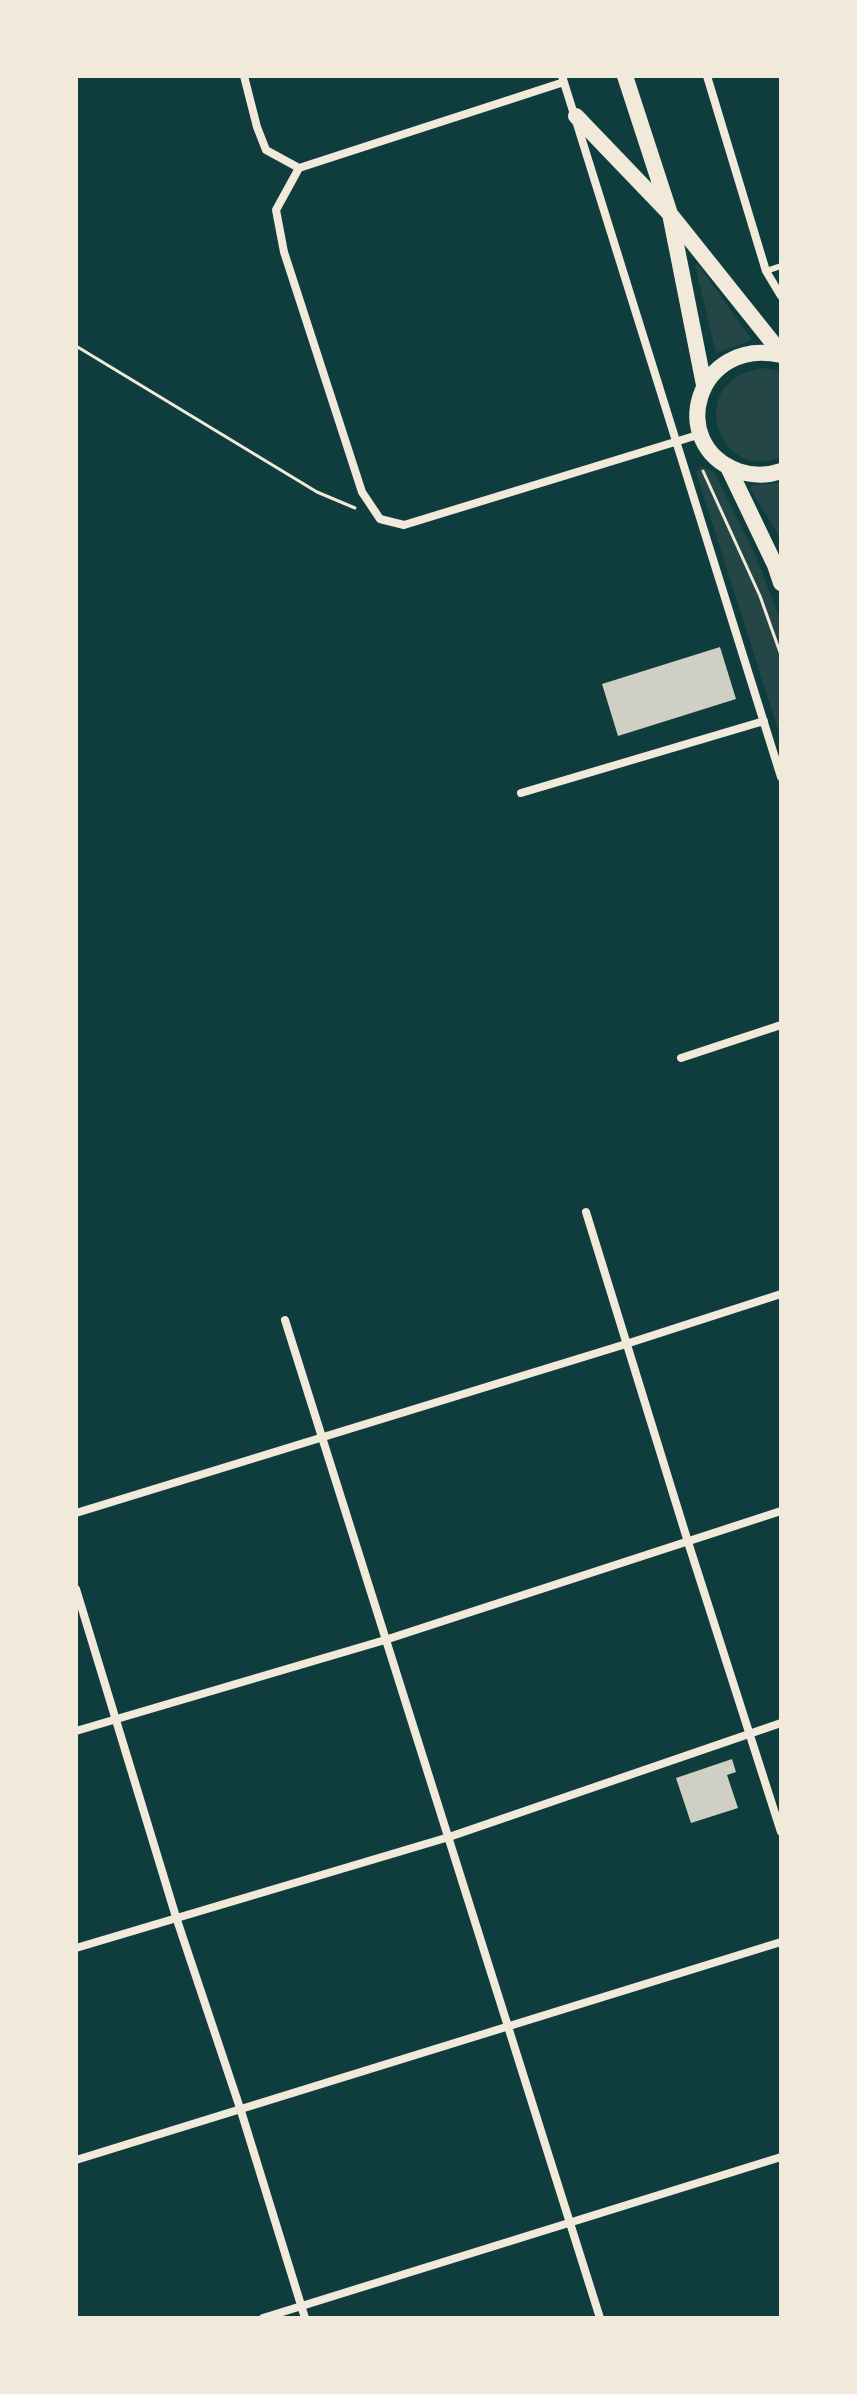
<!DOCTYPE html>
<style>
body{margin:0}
#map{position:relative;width:857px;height:2394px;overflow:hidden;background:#0f3d3e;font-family:"Fira Sans",sans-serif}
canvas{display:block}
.frame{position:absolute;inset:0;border:78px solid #f1e9da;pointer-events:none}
</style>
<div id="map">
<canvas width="857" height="2394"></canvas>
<div class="frame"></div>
</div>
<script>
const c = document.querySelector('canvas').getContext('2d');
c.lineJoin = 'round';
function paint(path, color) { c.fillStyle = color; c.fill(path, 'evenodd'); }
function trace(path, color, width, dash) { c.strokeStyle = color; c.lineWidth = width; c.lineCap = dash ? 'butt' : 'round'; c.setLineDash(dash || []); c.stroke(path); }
paint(new Path2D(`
 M698,264L752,340L716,353L695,266Z
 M764,368L781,372V457C716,484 683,378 764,368Z
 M701,466L714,472L755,554L781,622V739L696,472Z
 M781,483V543L777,532L750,489L752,485Z`), '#244646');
paint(new Path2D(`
 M720,647L736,699L618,736L602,684Z
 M732,1759L736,1772L727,1775L738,1808L691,1823L676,1778Z`), '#cfcfc3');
trace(new Path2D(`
 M76,346L317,492L355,508
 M703,471L760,596L781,655`), '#f1e9da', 3);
trace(new Path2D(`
 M766,271L781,266`), '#f1e9da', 6);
trace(new Path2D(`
 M244,76L257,127L266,150L299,168L276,210L284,252L362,492L380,519L404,525L701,434
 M562,76L781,777
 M707,76L766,271L781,296
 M299,168L564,82
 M521,793L764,721
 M681,1058L781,1025
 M586,1212L688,1542L781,1832
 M285,1320L600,2318
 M76,1513L626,1344L781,1294
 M76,1589L176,1917L241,2111L305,2318
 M76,1731L385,1640L781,1511
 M76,1948L449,1837L781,1723
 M76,2160L781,1942
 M263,2318L781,2157`), '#f1e9da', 8);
trace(new Path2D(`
 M625,76L670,214L704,385
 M576,116L670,214L781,353
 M781,355C697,336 665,444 738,471C753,476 767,476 781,471
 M728,467L775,565L781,583`), '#f1e9da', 16);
</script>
